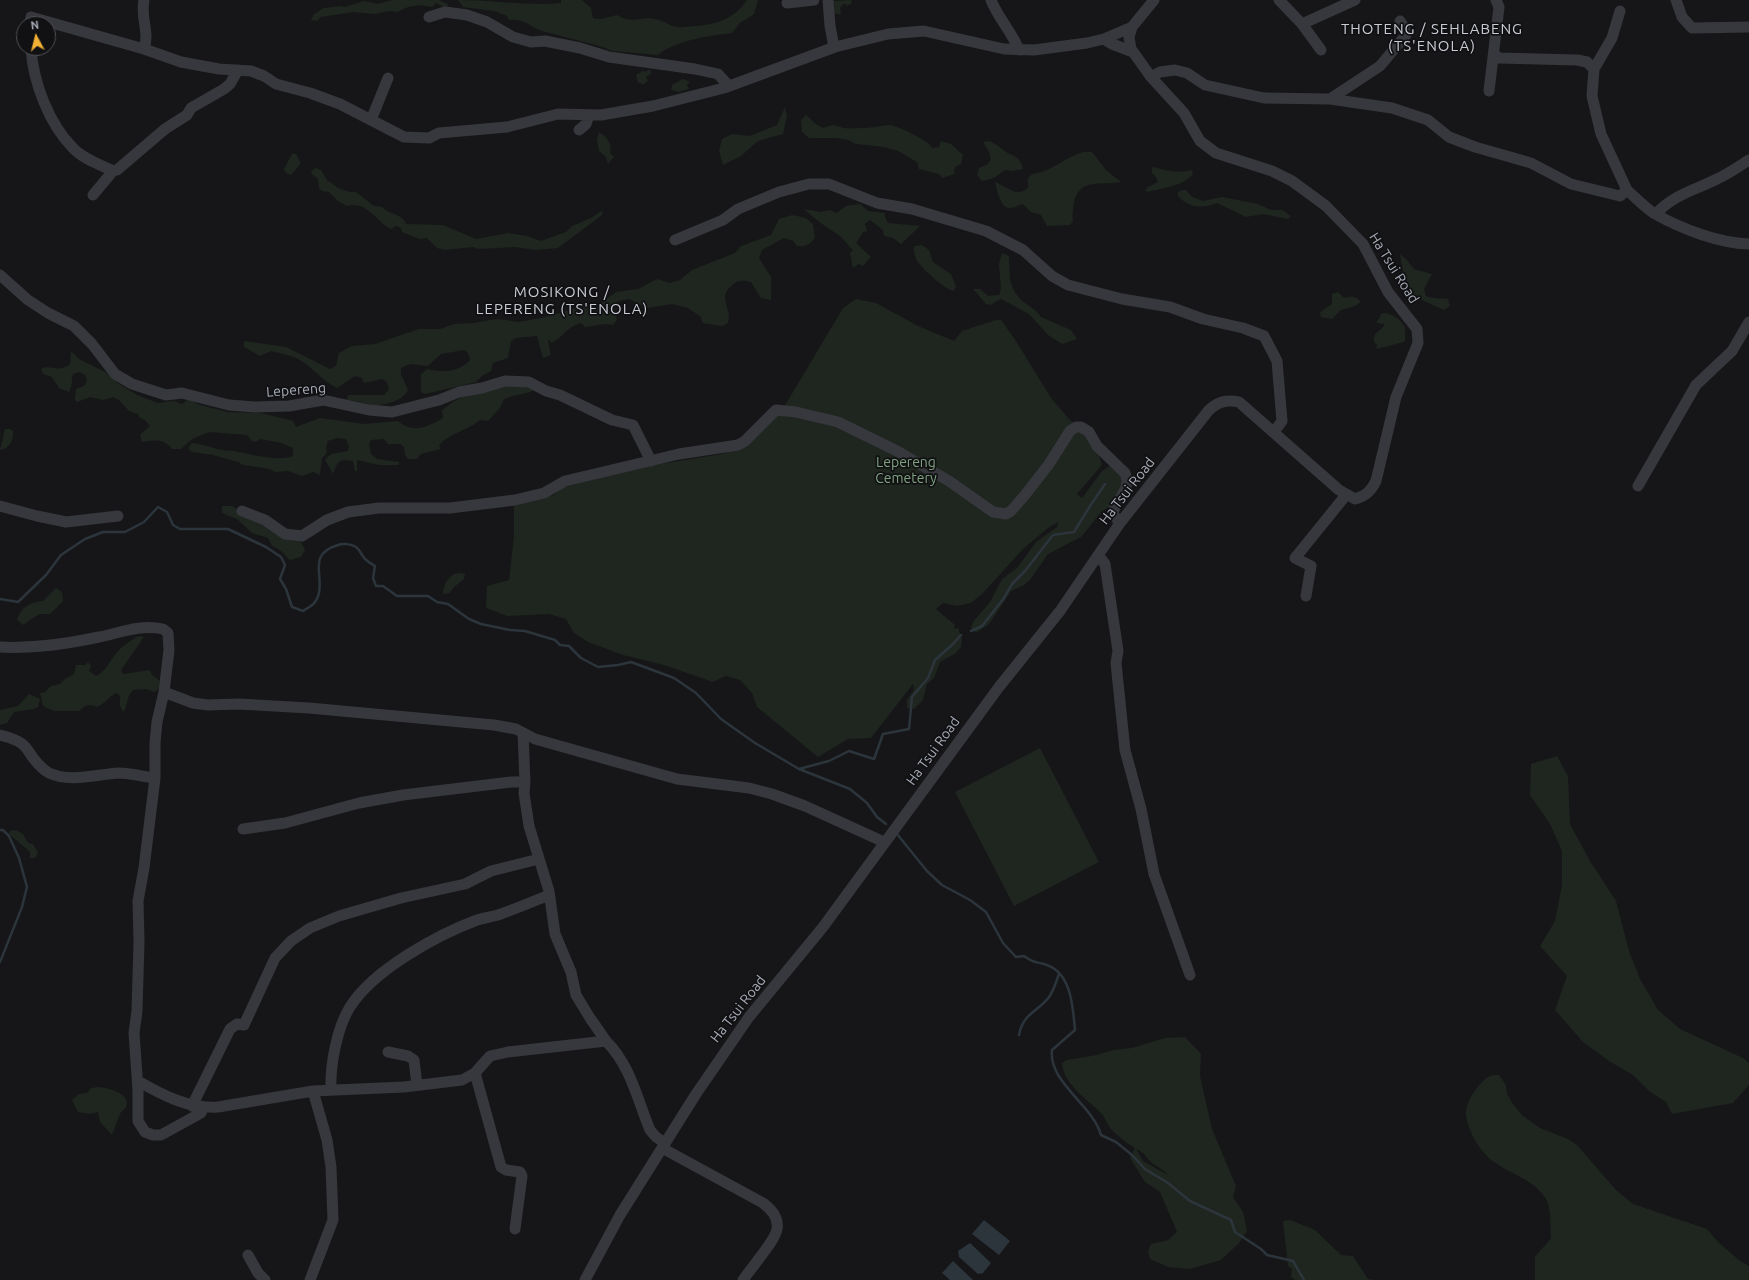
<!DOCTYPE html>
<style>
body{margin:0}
#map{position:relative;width:1749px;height:1280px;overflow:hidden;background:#161618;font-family:Ubuntu,sans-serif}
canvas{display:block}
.north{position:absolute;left:16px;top:16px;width:40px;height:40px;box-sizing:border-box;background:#111113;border:1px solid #4d4f55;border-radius:50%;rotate:353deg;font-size:11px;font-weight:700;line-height:16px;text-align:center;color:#a8adb8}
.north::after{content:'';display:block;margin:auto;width:14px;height:18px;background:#f2b134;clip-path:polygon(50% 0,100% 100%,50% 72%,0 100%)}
</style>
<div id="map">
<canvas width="1749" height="1280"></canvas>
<div class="north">N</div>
</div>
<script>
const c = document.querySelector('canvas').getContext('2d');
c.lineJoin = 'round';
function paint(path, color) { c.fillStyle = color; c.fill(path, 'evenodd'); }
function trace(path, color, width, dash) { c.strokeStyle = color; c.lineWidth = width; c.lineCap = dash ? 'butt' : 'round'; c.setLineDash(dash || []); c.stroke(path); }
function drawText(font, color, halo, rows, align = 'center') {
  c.font = font + ' Ubuntu,sans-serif'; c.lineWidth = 3.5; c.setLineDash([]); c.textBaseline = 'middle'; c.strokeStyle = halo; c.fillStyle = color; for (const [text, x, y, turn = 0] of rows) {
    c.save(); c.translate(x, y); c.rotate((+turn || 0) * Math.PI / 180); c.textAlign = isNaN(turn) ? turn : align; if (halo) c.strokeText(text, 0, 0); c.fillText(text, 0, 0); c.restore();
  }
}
paint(new Path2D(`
 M392,0H439L449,5L445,8L436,3L432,7C420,4 408,5 398,12L389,11L375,14L353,12L321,17L317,21L311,20L314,14L324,8L340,6L345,7L364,1L378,4Z
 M458,0C493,0 526,6 561,3V0H582L591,8L593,18L601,19L617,15C633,25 641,16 655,19C663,20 671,27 678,27C683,28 689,26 694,26C716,25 734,19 747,0H758L754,14L740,23L732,33C709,36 676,40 658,55L612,51L603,47L542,31C528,26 525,18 509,20L507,16L494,11L463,7Z
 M851,0L852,3L847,6L846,4H843L840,8L841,15L835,13L832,14L831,8L835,6L832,1Z
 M650,69L651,74L646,77L648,81L642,85L641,83H638L636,75L644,70L645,72Z
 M683,79L690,82L687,85L689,89L679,92L671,90L672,85Z
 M785,107L787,116L783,134L758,141L741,156L723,165L719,151L722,139L732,134L750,136L777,125Z
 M806,115L816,124L823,128C834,124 834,125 843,128C849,129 859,128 865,128C873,128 882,125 890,125C898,126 930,141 932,148L939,147L941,141L951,144L963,155L961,164L955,167L954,174L942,178L939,174L919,169L917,162L898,151L884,147L856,144L848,140L836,138H809L802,132L801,120Z
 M599,132C606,136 613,144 610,153L614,157L608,164L606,157L599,151L597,140Z
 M990,141C996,144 1001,148 1006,152C1016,157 1020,157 1023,169L1013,171L1005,170L994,178L982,181L977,175L979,168L988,164L991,159L989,152L983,142Z
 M1083,152H1092L1106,170L1121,182C1099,186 1076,176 1073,209C1073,214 1072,216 1073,221L1070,225L1047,226L1041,215L1031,212L1023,204C1019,205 1014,208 1010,208C1000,208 997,189 995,182C1008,187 1016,198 1028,188V178L1032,174C1051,172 1064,158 1083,152Z
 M292,154H296L301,163L291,175L286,173L284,169Z
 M1152,167C1166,170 1177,174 1192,170L1193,174C1184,186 1162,188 1148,192L1145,191L1148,187L1158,182L1156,177L1152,173Z
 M316,168L321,170L327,180L338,188L350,192H356L374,206L382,207C389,215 402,213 406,224L443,225L476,239L508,233L527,236L541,241L566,232L572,226L591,218L603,210L602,215L558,248L536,250L515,247L479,249L473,247L445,250L437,248L427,238L420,239L402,232L401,228L396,226L391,229C375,221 367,200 347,206L338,201L329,192L322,191L319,188L318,179L312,174L311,171Z
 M1182,190H1186L1192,197L1203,201L1222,197L1258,204L1271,210H1282L1291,216L1288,219L1263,214L1246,217L1217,203C1202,209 1189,208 1178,196V192Z
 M860,204L868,211L885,213V215H882H884L888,223L920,226L901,244L893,238L884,236L883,230L870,220L865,224L867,231L863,232L856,243L871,257L863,266L859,264L853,268L850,253L853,250C848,246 845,240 840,236C831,230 813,218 804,209L820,212L830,210L837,213L846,206Z
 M792,215L806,218L813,224L815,238C810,244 806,247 797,246L793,241L784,238L762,250L759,258L771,277V300L761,298L751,282C743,280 737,280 731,286C717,298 733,310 728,323L722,326L702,323L701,317L688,308L672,304L647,308L629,299L618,301L614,307L617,320L613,325L605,324L585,327L581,323C564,328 565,337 551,343L550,340L548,341L551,355L543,358L537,336L516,338L511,341L508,358L493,363L491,371L482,376L476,382L425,394L421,392V374L427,369C441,373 460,372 470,360L468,353L464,350L441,354L428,366L410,364L401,368V374L408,390C403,401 384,406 372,405C364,404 356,400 347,400L348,395H384L389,389L387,382L382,379L364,383L362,378L355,376L337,388C322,381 312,366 296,358C289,355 279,353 271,351L260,356L244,347V341L286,347L330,369L336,366L339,353L352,346L375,344L419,329H440L454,324L473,323L489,320L499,319L518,322L541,318L588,305H599L616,292L638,289L657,279L670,283L680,280L692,270L735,253L741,246L771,235L779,219Z
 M922,245L929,250L933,262L951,274L956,286L954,291C945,290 920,267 916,259C914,255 914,250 914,246Z
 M1002,253L1009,256L1010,280L1014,291L1021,300L1036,311L1041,317L1071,330L1077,339L1062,344L1048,335L1029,314L1001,299L990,305L986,304L973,289H980L988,296L999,295L1001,289L999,264Z
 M1400,254L1406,259L1414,269L1432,274L1424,289L1426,296C1433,299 1440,298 1448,299L1450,306L1444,310L1424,301L1406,289Z
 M1338,292L1344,298C1351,296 1356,296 1361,302L1355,306L1341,310L1332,319L1321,317L1320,312L1332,304V294Z
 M856,299L876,303L918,326L954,341L962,331L996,320H1001L1016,341L1051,398L1069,419L1081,429L1097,450L1102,465L1077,494L1082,498L1102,471L1111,465L1121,473L1123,482L1113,505L1102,511L1081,537L1048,554L1030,580L1024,585L1011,591L989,624L976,633L971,628L973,622L990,602L1002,579L1017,568L1036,542L1057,527L1058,522L1048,528L1023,549L983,593L971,603L957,606L943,603L936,609L955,625L954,629L958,628L962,639L961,647L956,653L940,662L934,678L927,684L923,700L914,709L907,708V700L914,690L913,684L871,738L848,739L818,757L757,707L752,693L740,680L726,676L713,682L664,665L623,655L588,642L574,633L566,619L549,614L507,616L486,608L487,586L509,580L514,536V506L534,499L554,495L560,488L648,466L722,454L747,445L781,412L843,308Z
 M1382,313C1391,312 1401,320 1405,327V341C1402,343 1380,348 1376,349L1377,345L1374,342C1373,332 1378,333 1384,326V324L1376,323Z
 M71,351L79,359L105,372L119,384L137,395L158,403L174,401L182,404L188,399L200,405L228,412L261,413L293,421L296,427L320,418L364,424L398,421C413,434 428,427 443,418L442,411C464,389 506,381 536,389C528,395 514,394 504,399L500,408L488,421L480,420C467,431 454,431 439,445L441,449L421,454L417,459H408L405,455L404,447L400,444H388L384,439L371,440L369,444L371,454L377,459L399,462V465H379L357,460V471H355L353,461L342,460L337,464L333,474L325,460L331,454L348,451L349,446L346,439L337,438L328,441L326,447L327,453L322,458L320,475L313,472L302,476L288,471L275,472L270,469L243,465L238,462L213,455L192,452L188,448L192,443C203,444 212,448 222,450C226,451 230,450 234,451C250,454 277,462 293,456V448L281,443L260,439L256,442L252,441L247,435L209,432L192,439L181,449H172C164,438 154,440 142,442L140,435L150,426L145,420L140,418L138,414L129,411L119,400L113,397L103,400L90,397L77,402L75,400L76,389L84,386L87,381L85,375L79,372L73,374C71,381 73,386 69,392L59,388L52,377L43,374L41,368C53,365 57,373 70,364Z
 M5,429H10L13,431C14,440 9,449 0,450Z
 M222,506H232L290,540L301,542L305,550L301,557L290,560L280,550L272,546L268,538L252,533L237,519L222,513Z
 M459,573L465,574L464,579L453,588L450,593L443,594C443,584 449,574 459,573Z
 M56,588L62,592L63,601L50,614H39L23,625L17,620C21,607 30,602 43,601Z
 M138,636L144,637L121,670L123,674L150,670L152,675L160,681L159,688L155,692L146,689L133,690C125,698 129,706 123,712L120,706V696L116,693C108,697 105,704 97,707C89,703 85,705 79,711H54L43,706L40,693L45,692L51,686L60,684L65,679L74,674L76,665H85L88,662L91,666L89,671L96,676C107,671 110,659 119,650C124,645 132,640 138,636Z
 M29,694L40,699L38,707C31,711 22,710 14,712L7,723L0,725V710L18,706Z
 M1040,748L1099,862L1014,906L955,792Z
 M1557,756L1568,776L1570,824L1590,861L1616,901L1629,951L1640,979L1658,1010L1680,1029L1743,1058L1749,1063V1085L1733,1103L1672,1114L1666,1102L1649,1091L1633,1075L1609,1061L1583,1042L1555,1010L1567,976L1540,946L1555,921L1562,885V851L1550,824L1530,795L1531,764Z
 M16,830L23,834L28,843L33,844L38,853L35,858H30V852L9,834L10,831Z
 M1185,1037L1201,1054L1200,1076L1212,1129L1236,1186L1233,1197L1243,1212L1247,1231L1239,1243L1221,1260L1190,1269L1168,1267L1150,1259L1148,1251L1151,1244L1168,1240L1177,1232L1160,1192L1145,1182L1130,1158L1135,1148C1126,1143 1118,1136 1111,1129C1107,1124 1105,1117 1101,1113C1087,1099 1063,1084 1062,1063L1067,1060L1097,1055L1113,1050L1132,1048L1165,1038ZM1136,1149C1144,1152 1145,1156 1150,1161C1156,1167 1164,1169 1168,1175L1143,1161Z
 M1499,1075L1506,1085L1507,1094L1513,1104L1522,1115L1540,1128L1568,1139L1577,1145L1616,1190L1633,1204L1707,1229L1718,1242L1739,1260L1749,1266V1280H1535V1257L1551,1238C1550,1225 1552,1206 1544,1196C1530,1176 1501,1172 1485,1154C1476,1144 1468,1129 1466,1116C1465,1102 1477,1085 1488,1077C1491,1075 1496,1075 1499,1075Z
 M99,1087C107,1088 132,1093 126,1107C124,1110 121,1111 120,1114C117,1121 115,1128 112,1135L100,1122L98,1112L90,1114L78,1112L72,1100L79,1094L87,1093L91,1088Z
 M1290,1220L1315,1230L1341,1255L1353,1256L1368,1279L1374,1280H1295L1291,1277L1292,1269L1288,1266L1283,1221Z`), '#1e261f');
paint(new Path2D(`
 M984,1220L1010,1241L999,1255L972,1234Z
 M970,1243L991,1263L983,1273L978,1274L959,1257L958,1251Z
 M953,1261L973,1280H950L942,1273Z`), '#2c353c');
trace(new Path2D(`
 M0,599L18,602L46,575L61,555L85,539L103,532H125L144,522L158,507L167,512L173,525L180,529H228L266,547L281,557L285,565L280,579L286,589L292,607L303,611C311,606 317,603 319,593C323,573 308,554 338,545C343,543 351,544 356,547C360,550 362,556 365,559C368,562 372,564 375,566L373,578L376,586H383L397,596H428L437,602L448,604L469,619L481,624L510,630L525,631L555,640L560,645L569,646L581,658L598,667L618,665L631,662L674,678L696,693L721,719L755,743L799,769L850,789L867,803L877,817L886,824
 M971,631L982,626L1004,598L1012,584L1025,571L1053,535L1074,532L1090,506L1105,484
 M799,769L829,761L849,751L874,759L883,734L909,729L912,697L928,678L935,660L953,644L961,635
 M0,830H3L9,836L19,858L27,887L22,907L0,962
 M897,834L927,871L942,885L970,900L986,912L1003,943L1016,957L1024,956C1035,964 1035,961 1047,965C1072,974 1073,1009 1075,1030L1052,1050C1048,1082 1093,1105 1101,1135L1116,1142L1132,1155L1145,1169L1168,1183L1190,1201L1231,1220L1235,1232L1261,1249L1267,1255L1293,1261L1304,1280
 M1019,1035C1023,1013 1038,1012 1049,997C1054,990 1056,982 1059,974`), '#2c353c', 2.5);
trace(new Path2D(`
 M144,0C140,18 150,32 144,49
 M828,0L830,26L834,47
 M991,0C998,18 1012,32 1019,50
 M1279,0L1302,24L1355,0
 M1676,0L1682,17L1692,28L1749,27
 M787,3L814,0
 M429,17L445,12L467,15L487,22L513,37L531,42L545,41L580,48L609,57L695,69L718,74L728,85
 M30,24L31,17L144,49L181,62L219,69L251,71L264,76L276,84L310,93L340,104L404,137L429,138L439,133L507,127L558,114L601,115L653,106L724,88L835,47L888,34L924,31L1004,49L1034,50L1087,43L1104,39L1132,27
 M1302,24L1321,50
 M1104,39L1112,44L1133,52
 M31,48C33,82 49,124 73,148C83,159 101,165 113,171
 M1495,55L1499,58L1577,60L1587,62L1594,69L1592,96L1601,134L1627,190
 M1594,69L1612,38L1620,11
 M1151,77L1160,72L1175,70L1187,73L1205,85L1264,98L1330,99L1392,108L1428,120L1449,137L1475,147L1531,163L1571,184L1620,196L1627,190C1636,198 1644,207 1655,214C1682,229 1718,243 1749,244
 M1489,91L1499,7L1496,0
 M1330,99L1380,66L1406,35L1404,27L1400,21
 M371,120L388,78
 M579,130L586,124L589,115
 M93,195L113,171L117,170L165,129L187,115L191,108L224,89L230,84L238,70
 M1656,214C1673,195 1695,190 1717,179C1728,174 1738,167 1749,160
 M675,240L723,220L738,209L779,192L809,184H829L877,203L912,209L986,231L1023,250L1052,276L1068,285L1122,299L1170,307L1203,319L1243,328L1264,336L1277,361L1282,421L1274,432
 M0,275L28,300L48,313L74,326L92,344L115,374L132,384L166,395L182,393L229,405L255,407L289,406L323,400L369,410L392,412L439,400L459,392L482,388L505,381L529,382L546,391L560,395L612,420L633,425L651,461
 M1638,486L1696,385L1732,351L1749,322
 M0,506L37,516L66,522L118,516
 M242,511L265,520L285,534L302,536L327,520L348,512L379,508H450L515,500L544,493L565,481L582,477L679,454L738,445L745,441L776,410L796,412L838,422L897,451L949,481L993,512L1006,514L1011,511L1025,495L1049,464L1070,431L1076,427H1081L1089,432L1097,446L1125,473L1127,480L1126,488L1112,513L1120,523
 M1098,555L1105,564L1118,651L1116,663L1125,750L1141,809L1154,874L1190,975
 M1306,596L1311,566L1295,558L1346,495
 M0,647C34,649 66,644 99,637C119,633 141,624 163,629L168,633L169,650L164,692L157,722L155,743V778L144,868L138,901L139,942L137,1011L134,1033L138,1090V1121L145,1132L153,1135H161L201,1113L203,1108
 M164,692L193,703L208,705L239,704L309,708L494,725L516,729L535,739L677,779L749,788L772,794L805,806L884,842
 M523,733L525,782L524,793L529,826L549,891L555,934L571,972L576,995L590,1018L606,1041
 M0,735C9,737 22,741 27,749C32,757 40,768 49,773C71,783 97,774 119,773C132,773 143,777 155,778
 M243,829L285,823L359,803L403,795L511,782H525
 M388,1052L408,1056L414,1060L417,1085
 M475,1073L501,1167L506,1170L520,1172L522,1176L515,1229
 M138,1081C162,1095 189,1109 218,1107L313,1091L404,1087L462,1080L475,1073L490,1056L508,1052L606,1041C631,1066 637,1099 650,1130L656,1137L665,1143
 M331,1089C330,1066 337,1027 350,1007C373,970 437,935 477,920C484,918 491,917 498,915C515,909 532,902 549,895
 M192,1106L230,1029L237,1024L244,1025L275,958L291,941L310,928L339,916L401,898L465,884L491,871L539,859
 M662,1148L763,1203C771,1209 779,1218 777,1229C776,1240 750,1269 743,1280
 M248,1255L258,1273L265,1280
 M310,1280L333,1220L331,1167L327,1140L313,1091
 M585,1280L620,1215L696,1094L749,1017L823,927L999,687L1060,611L1120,523L1209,410C1218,402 1226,399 1239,402L1339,490L1355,499C1366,496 1371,491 1376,481L1396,397L1418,343L1417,329L1388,292L1363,244L1326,206L1292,181L1272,171L1216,153L1200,141L1184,113L1151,77L1131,49L1129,37L1132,27L1154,0`), '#37383d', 11);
drawText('14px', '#a8adb8', '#111113', [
 ["Ha Tsui Road",1394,268,58],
 ["Lepereng",296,390,-4],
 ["Ha Tsui Road",1127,491,-52],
 ["Ha Tsui Road",933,751,-54],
 ["Ha Tsui Road",738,1009,-52]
]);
drawText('14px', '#7fa381', '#111113', [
 ["Lepereng",906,462],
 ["Cemetery",906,478]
]);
c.letterSpacing = '1px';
drawText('15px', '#c9ccd4', '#111113', [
 ["THOTENG / SEHLABENG",1432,29],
 ["(TS'ENOLA)",1432,46],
 ["MOSIKONG /",562,292],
 ["LEPERENG (TS'ENOLA)",562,309]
]);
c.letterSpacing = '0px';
</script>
